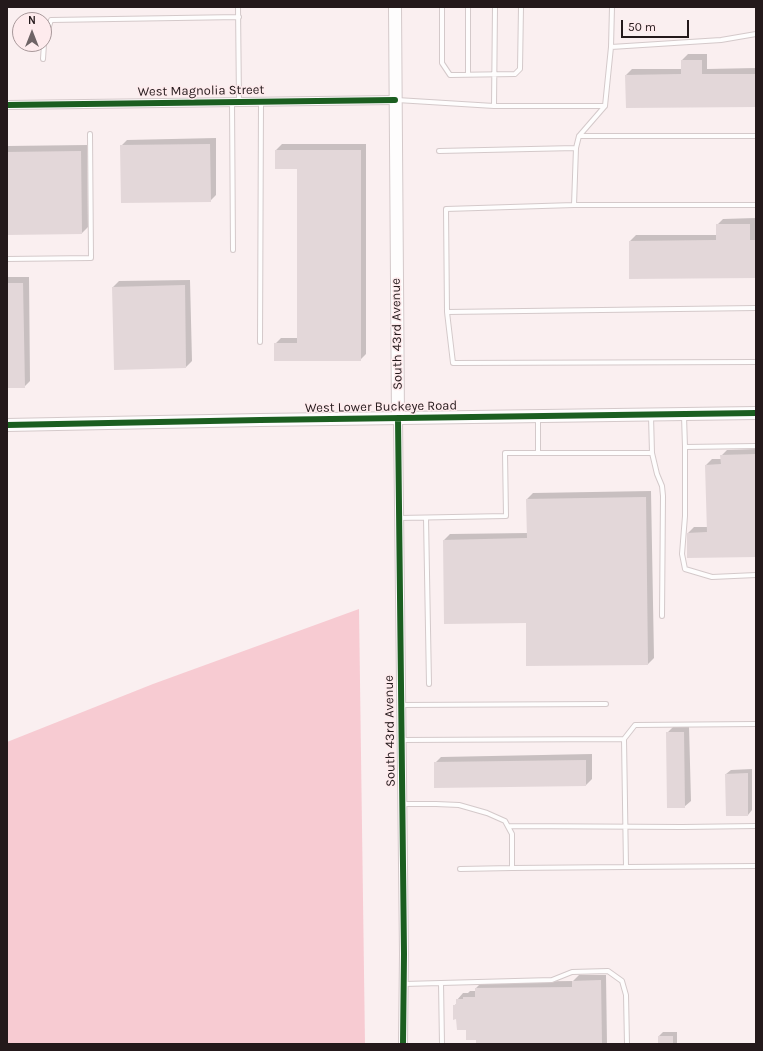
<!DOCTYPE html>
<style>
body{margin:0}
#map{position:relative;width:763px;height:1051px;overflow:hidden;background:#faeff0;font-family:Karla,sans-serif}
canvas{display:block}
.frame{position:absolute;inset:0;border:8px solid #24191b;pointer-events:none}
.north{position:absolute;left:12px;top:12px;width:40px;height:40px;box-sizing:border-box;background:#feebed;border:1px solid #a79799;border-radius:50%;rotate:0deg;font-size:11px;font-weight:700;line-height:16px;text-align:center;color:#24191b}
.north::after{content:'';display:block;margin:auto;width:14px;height:18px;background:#6f6466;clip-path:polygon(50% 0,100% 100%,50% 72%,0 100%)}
.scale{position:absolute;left:621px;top:20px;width:68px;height:18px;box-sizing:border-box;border:2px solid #24191b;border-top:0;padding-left:5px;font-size:12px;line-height:14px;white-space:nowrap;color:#24191b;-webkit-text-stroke:3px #feebed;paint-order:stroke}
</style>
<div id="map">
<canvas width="763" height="1051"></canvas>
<div class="frame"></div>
<div class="north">N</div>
<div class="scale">50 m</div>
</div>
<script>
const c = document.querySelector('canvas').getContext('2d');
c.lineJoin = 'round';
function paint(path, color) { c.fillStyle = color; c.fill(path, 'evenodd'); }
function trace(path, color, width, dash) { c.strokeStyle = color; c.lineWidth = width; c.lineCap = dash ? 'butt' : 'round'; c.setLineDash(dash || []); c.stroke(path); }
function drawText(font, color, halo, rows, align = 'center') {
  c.font = font + ' Karla,sans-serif'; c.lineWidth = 3; c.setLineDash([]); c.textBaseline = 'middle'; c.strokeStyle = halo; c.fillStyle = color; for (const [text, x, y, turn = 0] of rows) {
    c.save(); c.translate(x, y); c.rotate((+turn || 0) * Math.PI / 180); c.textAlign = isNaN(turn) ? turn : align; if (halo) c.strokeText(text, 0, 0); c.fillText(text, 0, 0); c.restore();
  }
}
paint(new Path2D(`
 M359,609L365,1044H7V742L153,684Z`), '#f7cbd2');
paint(new Path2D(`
 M688,54H707V69L756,68V106L626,75L632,69H682V60Z
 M216,138V195L210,201L121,146L127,140Z
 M282,144H366V354L360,360L275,344L281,338H298V168L276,150Z
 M87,145L88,227L82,233L7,234V146Z
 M755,218L756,277L630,241L636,235H717V225L723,219Z
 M7,277H29L30,381L24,387H7Z
 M190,280L192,361L186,367L115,369L113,287L119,281Z
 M756,449V556L688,533L694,527H708L706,465L712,459H721V456L727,450Z
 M651,491L654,658L648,664L527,622L444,540L450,534L528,533L527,499L533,493Z
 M689,726L691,801L684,807L667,733L673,727Z
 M592,754V779L586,785L435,763L441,757Z
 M752,769V810L748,815L726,774L731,770Z
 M579,975H606L607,1044H477V1039L467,1029L454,1006L457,1003V1000L463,993H468L470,991H476V988L482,982L573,981Z
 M663,1032H677V1044H659V1036Z`), '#0003');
paint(new Path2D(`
 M681,60H702V74H756V107L626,108L625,75L681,74Z
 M210,144L211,202L121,203L120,145Z
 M275,150H361V361H274V343H297V169H275Z
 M81,151L82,234L7,235V152Z
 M716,224H750V240H756V278L629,279V241L716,240Z
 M7,283H23L25,388H7Z
 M185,285L186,368L114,370L112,287Z
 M756,454V557L687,558V533L707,532L705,465L721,464L720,455Z
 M646,497L648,665L526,666V623L444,624L443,540L527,538L526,499Z
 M666,732H684L685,808H667Z
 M586,760V786L434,788V762Z
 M748,773V816H726L725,774Z
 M601,980L602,1044H476V1040H466V1030H457L456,1019L453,1020V1005H456V999H463V997H475V988L572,987V981Z
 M658,1036H673V1044H658Z`), '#e3d7d9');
const lane = new Path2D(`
 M238,7L239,102
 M442,7V63L450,75L515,74L520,69L521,7
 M468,7V74
 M44,43L51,20L239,17
 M611,47L721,40L756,34
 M43,59L44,44
 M397,100L494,106H605
 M232,102L233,250
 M494,106L495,7
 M579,136H756
 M439,151L576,148
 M574,205L576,148L579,136L605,106L611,47L612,7
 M756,205H574L446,209L447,312L756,308
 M7,259L91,258L90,134
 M447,312L453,363L756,362
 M260,342L261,102
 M684,416L685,447L756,446
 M538,417V453H652L651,416
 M685,447V516L682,554L685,569L712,577L756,575
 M652,453L657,474L662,486L663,496L662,616
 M399,518L506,516L505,453H538
 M426,518L429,684
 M401,705L606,704
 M624,739L635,725L756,724
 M402,740L624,739L626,867L512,868V834L505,821L487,813L459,805L436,804H402
 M508,826L682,827L756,826
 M626,867L756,866
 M460,869L512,868
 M441,983L442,1044
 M404,984L552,980L572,972L608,971L622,981L626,995L627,1044`);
const street = new Path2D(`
 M7,105L395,100
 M398,418L404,954L403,1044`);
const secondary = new Path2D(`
 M395,7L398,418
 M7,425L260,420L756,413`);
trace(lane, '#d4c9ca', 6);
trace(street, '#d4c9ca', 10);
trace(secondary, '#d4c9ca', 14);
trace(lane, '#fefdfd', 4);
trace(street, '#fefdfd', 8);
trace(secondary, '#fefdfd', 12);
trace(new Path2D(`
 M7,105L395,100
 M398,418L404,954L403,1044
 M7,425L260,420L756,413`), '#1b5e20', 6);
drawText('13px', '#24191b', '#feebed', [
 ["West Magnolia Street",201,91,-1],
 ["South 43rd Avenue",397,334,-91],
 ["West Lower Buckeye Road",381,407,-1],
 ["South 43rd Avenue",390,731,-91]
]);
</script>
